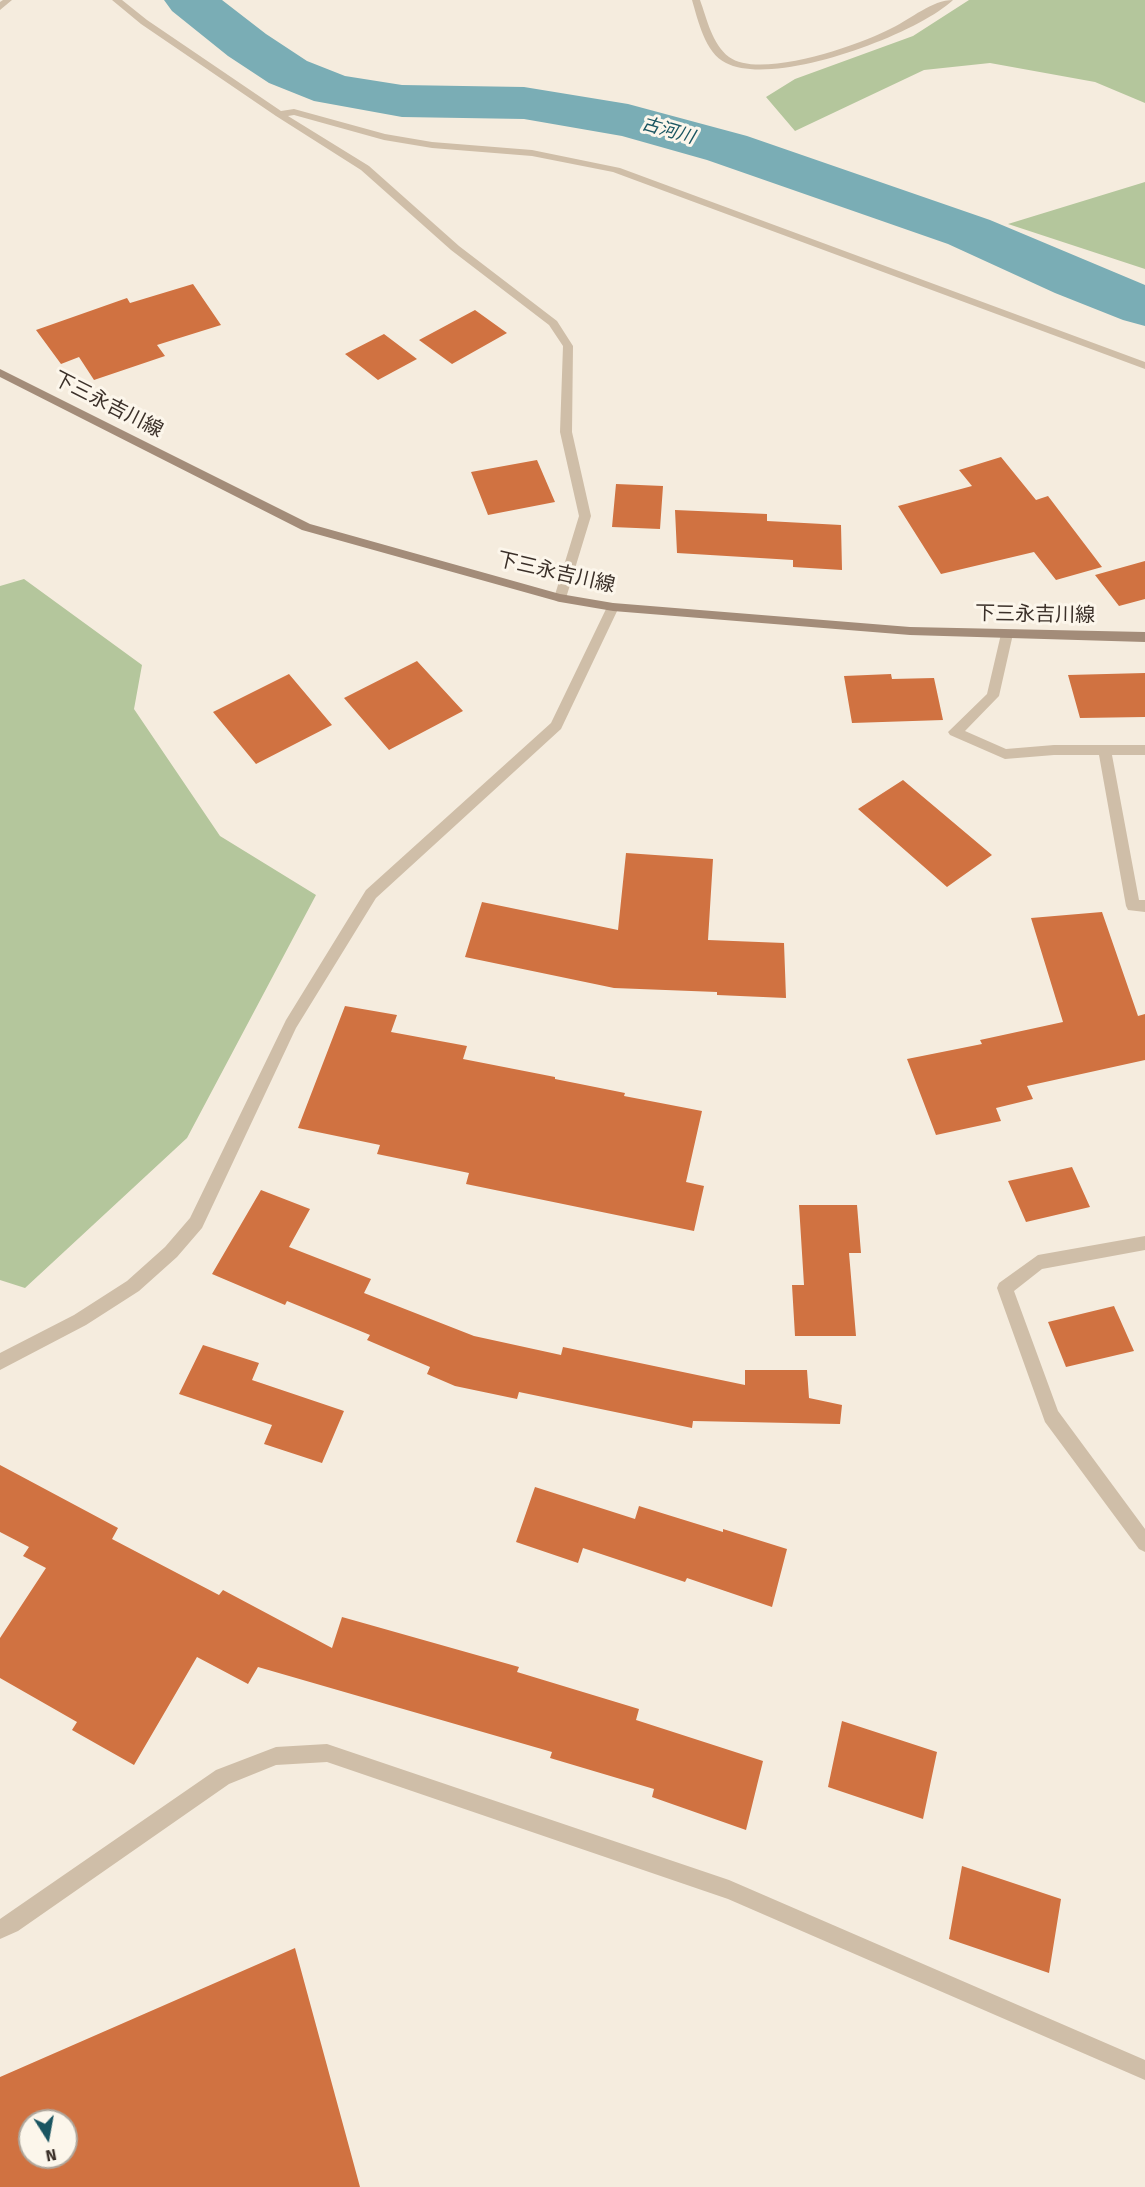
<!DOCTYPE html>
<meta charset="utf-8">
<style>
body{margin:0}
#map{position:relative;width:1145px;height:2187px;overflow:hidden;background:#f5ecde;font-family:"Fira Sans",sans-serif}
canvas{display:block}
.north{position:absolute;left:18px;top:2109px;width:60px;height:60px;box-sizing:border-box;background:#fcf6eb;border:2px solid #afa79d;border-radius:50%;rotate:169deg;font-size:16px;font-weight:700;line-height:24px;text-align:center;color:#3b3029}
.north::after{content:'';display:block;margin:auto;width:21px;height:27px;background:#1a5561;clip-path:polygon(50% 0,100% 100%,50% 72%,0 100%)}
</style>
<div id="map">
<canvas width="1145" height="2187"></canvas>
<div class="north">N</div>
</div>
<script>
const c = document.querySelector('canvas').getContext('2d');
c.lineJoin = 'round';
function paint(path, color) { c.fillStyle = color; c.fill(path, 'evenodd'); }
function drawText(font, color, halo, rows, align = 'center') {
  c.font = font + ' "Fira Sans","Noto Sans JP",sans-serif'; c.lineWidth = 6; c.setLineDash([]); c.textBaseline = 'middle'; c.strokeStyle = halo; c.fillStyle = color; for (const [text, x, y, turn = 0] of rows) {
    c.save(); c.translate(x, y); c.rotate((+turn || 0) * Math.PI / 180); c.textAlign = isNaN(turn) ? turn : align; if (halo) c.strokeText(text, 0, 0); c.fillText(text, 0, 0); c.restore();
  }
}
paint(new Path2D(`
 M969,0H1145V103L1095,82L990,63L924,70L795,131L766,97L795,79L913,36Z
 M1145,182V269L1008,224Z
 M24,579L142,665L134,709L220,836L316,895L187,1138L25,1288L0,1280V586Z`), '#b4c69c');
paint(new Path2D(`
 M164,0H222L266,34L307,61L345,76L402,85L524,87L628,104L747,136L990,220L1145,285V326L1123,320L1055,293L948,244L707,160L622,136L524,119L402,117L314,101L269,83L228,56L172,11Z`), '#7aadb5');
paint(new Path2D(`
 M193,284L221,325L157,345L165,356L94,380L79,357L61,364L36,330L127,298L130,303Z
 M475,310L507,333L452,364L419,340Z
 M384,334L417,359L378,380L345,354Z
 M1001,457L1036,500L1048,496L1102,567L1056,580L1034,552L941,574L898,506L972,486L959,470Z
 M537,460L555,502L488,515L471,472Z
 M616,484L663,486L660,529L612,527Z
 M675,510L767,514V521L841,525L842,570L793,567V560L677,553Z
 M1145,561V599L1119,606L1095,575Z
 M417,661L463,711L389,750L344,698Z
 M1145,673V717L1080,718L1068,675Z
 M289,674L332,725L256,764L213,712Z
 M891,674L892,679L934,678L943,720L852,723L844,676Z
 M903,780L992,855L947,887L858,809Z
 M626,853L713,859L708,940L784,943L786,998L717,995V992L614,988L465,957L482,902L618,930Z
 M1102,912L1138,1016L1145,1014V1060L1027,1086L1033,1099L996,1108L1001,1121L936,1135L907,1059L982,1044L980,1040L1063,1022L1031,918Z
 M345,1006L397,1015L391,1032L467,1046L463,1059L555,1077V1079L625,1093L624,1096L702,1111L686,1182L704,1186L694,1231L466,1184L469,1173L377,1154L380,1145L298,1128Z
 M1072,1167L1090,1207L1026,1222L1008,1181Z
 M261,1190L310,1209L289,1247L371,1279L364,1293L474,1336L561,1355L563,1347L745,1385V1370H807L809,1398L842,1405L840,1424L693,1421L692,1428L519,1392L517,1399L455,1386L427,1374L430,1367L367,1340L370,1335L287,1301L285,1305L212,1274Z
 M799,1205H857L861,1253H849L856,1336H795L792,1285H804Z
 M1114,1306L1134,1351L1066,1367L1048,1322Z
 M203,1345L259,1363L252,1380L344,1411L322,1463L264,1444L272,1425L179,1394Z
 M0,1465L118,1528L112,1539L219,1595L223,1590L332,1648L342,1617L519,1667L517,1672L639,1709L636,1720L763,1761L746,1830L652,1797L654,1789L550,1758L552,1752L258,1667L248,1684L197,1657L134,1765L72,1730L77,1722L0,1678V1638L46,1568L23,1556L29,1547L0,1532Z
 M535,1487L635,1519L639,1506L723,1532V1529L787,1549L772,1607L687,1578L685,1582L583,1548L578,1563L516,1542Z
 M842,1721L937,1752L923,1819L828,1787Z
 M962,1866L1061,1899L1049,1973L949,1939Z
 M295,1948L360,2187H0V2077ZM30,2121H66V2157H30Z`), '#d07241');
paint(new Path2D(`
 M692,0H700C707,19 712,44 729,57C760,80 860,45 892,28C911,19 932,0 953,0C916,35 774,88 726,63C705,53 698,20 692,0Z`), '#cfbea8');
paint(new Path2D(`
 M3,0H12L0,10V2Z
 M112,0H122L147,20L281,111L294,109L385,134L432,142L532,150L620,168L1145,362V369L613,172L532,156L432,148L384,140L294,115L288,116L369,166L459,246L557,321L573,346L572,432L591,516L566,598L560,602L556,601L554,598L579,516L560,432L563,346L549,325L451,250L361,170L276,116L141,24Z
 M613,603L619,607L561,729L376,898L296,1028L202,1228L177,1257L139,1291L86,1325L0,1370V1353L74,1315L127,1281L165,1247L190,1218L286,1020L366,890L551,723L607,607Z
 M1007,630L1013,634L999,696L965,731L1006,749L1054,745H1145V755H1112L1139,900H1145V912L1128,910L1126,906L1099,755H1054L1005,759L950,735L948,732L987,694L1001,634Z
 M1145,1236V1250L1042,1269L1014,1291L1058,1411L1145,1529V1552L1139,1549L1045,1422L997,1288L999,1283L1038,1255Z
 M327,1744L729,1880L1145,2060V2080L728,1899L327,1762L276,1765L229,1784L18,1931L0,1939V1919L216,1770L276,1747Z`), '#cfbea8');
paint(new Path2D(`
 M0,369L310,524L560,594L613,603L910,627L1145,632V642L910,635L613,611L560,602L302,530L0,377Z`), '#a38c79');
drawText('italic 18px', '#1a5561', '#fcf6eb', [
 ["古河川",668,131,16]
]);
drawText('20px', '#3b3029', '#fcf6eb', [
 ["下三永吉川線",108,405,27],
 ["下三永吉川線",556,573,13],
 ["下三永吉川線",1035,615,1]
]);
</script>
